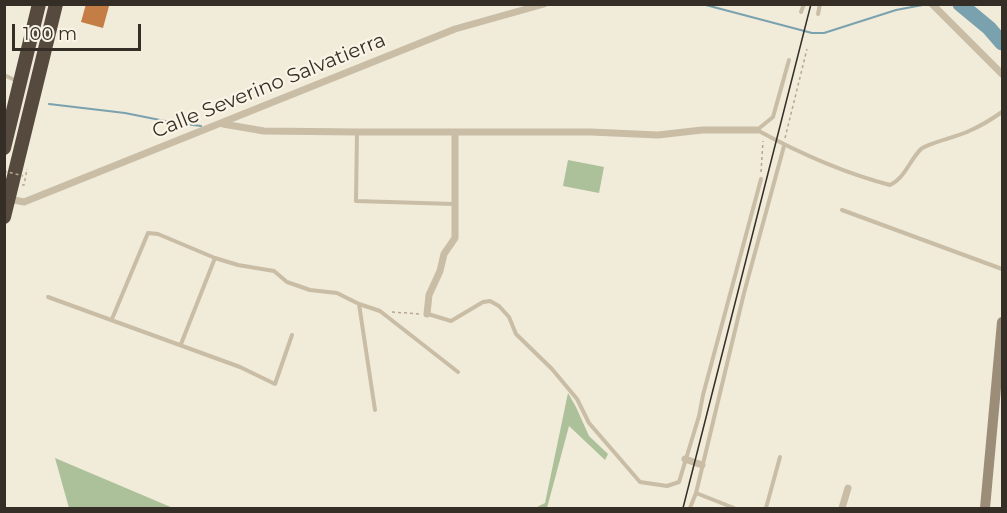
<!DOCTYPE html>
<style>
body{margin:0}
#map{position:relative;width:1007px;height:513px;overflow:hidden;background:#f1ebda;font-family:Montserrat,sans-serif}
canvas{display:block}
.frame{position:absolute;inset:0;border:6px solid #352e27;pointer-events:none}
.scale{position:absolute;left:12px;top:24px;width:129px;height:27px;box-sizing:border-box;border:3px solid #352e27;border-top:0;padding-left:8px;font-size:18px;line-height:21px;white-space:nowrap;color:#352e27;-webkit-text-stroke:4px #f9f4e6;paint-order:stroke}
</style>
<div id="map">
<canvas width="1007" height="513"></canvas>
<div class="frame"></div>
<div class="scale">100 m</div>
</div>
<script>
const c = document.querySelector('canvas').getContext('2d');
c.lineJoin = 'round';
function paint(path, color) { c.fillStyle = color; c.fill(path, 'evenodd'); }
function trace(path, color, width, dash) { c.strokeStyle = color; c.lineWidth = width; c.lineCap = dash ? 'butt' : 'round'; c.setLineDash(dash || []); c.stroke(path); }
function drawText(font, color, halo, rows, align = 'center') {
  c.font = font + ' Montserrat,sans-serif'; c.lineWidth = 4.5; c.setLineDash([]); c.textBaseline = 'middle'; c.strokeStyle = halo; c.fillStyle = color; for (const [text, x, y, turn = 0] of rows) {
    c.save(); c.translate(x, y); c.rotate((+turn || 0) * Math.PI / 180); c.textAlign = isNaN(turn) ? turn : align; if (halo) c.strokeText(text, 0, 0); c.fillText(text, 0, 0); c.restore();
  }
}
paint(new Path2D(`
 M568,160L604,167L599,193L563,186Z
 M568,393L576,407L589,436L608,454L605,460L569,426L547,508H535L545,503Z
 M55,458L173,508H69Z`), '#acc09a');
trace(new Path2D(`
 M702,4L812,33H824L896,10L928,4
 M4,88H5
 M49,104L125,113L170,122L201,126`), '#7aa1ae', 2);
trace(new Path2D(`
 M960,4L989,28L1002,43`), '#7aa1ae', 15);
paint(new Path2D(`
 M86,4L109,6L103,28L81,22Z`), '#c47e45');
trace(new Path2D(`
 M785,138L807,49
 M761,172L763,141
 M22,185H24L27,169
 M392,312L420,314`), '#b5a791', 1.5, [3, 3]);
trace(new Path2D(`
 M801,12L804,4
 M818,14L820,4
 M789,60L773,117L757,130C799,153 844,173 890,185C905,178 909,161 921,149C928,143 957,137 969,131C981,126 992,119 1002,112
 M4,75L17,81
 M357,132L356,201L454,204
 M842,210L1002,269
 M48,297L240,367L275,384L292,335
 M359,304L375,410
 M428,314L451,321L483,302L490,301L499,306L509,317L516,334L552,369L577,399L589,423L640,482L667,486L679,482L699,416L703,395L761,179
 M112,319L148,233L158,234L215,258L238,265L274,271L287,282L310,290L337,293L359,304L380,311L458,372
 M181,344L215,258
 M696,493L734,508
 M690,508L696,493L744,293L784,146
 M766,508L780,457`), '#c9bda6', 4);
trace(new Path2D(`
 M932,4L1002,74
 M223,124L264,131L357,132H591L658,135L702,130H757
 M9,199L24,202L455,29L544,4
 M427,314L429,295L440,271L444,254L455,238V132
 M685,459L702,465
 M842,508L848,488`), '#c9bda6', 7);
trace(new Path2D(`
 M985,508L1002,322`), '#9c8d78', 10);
trace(new Path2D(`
 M4,148L39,4
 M4,217L56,4`), '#564a3e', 14);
trace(new Path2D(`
 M683,508L811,4`), '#352e27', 1.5);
trace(new Path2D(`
 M4,171L23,176`), '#b5a791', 1.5, [3, 3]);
drawText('20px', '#352e27', '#f9f4e6', [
 ["Calle Severino Salvatierra",269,86,-22]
]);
</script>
